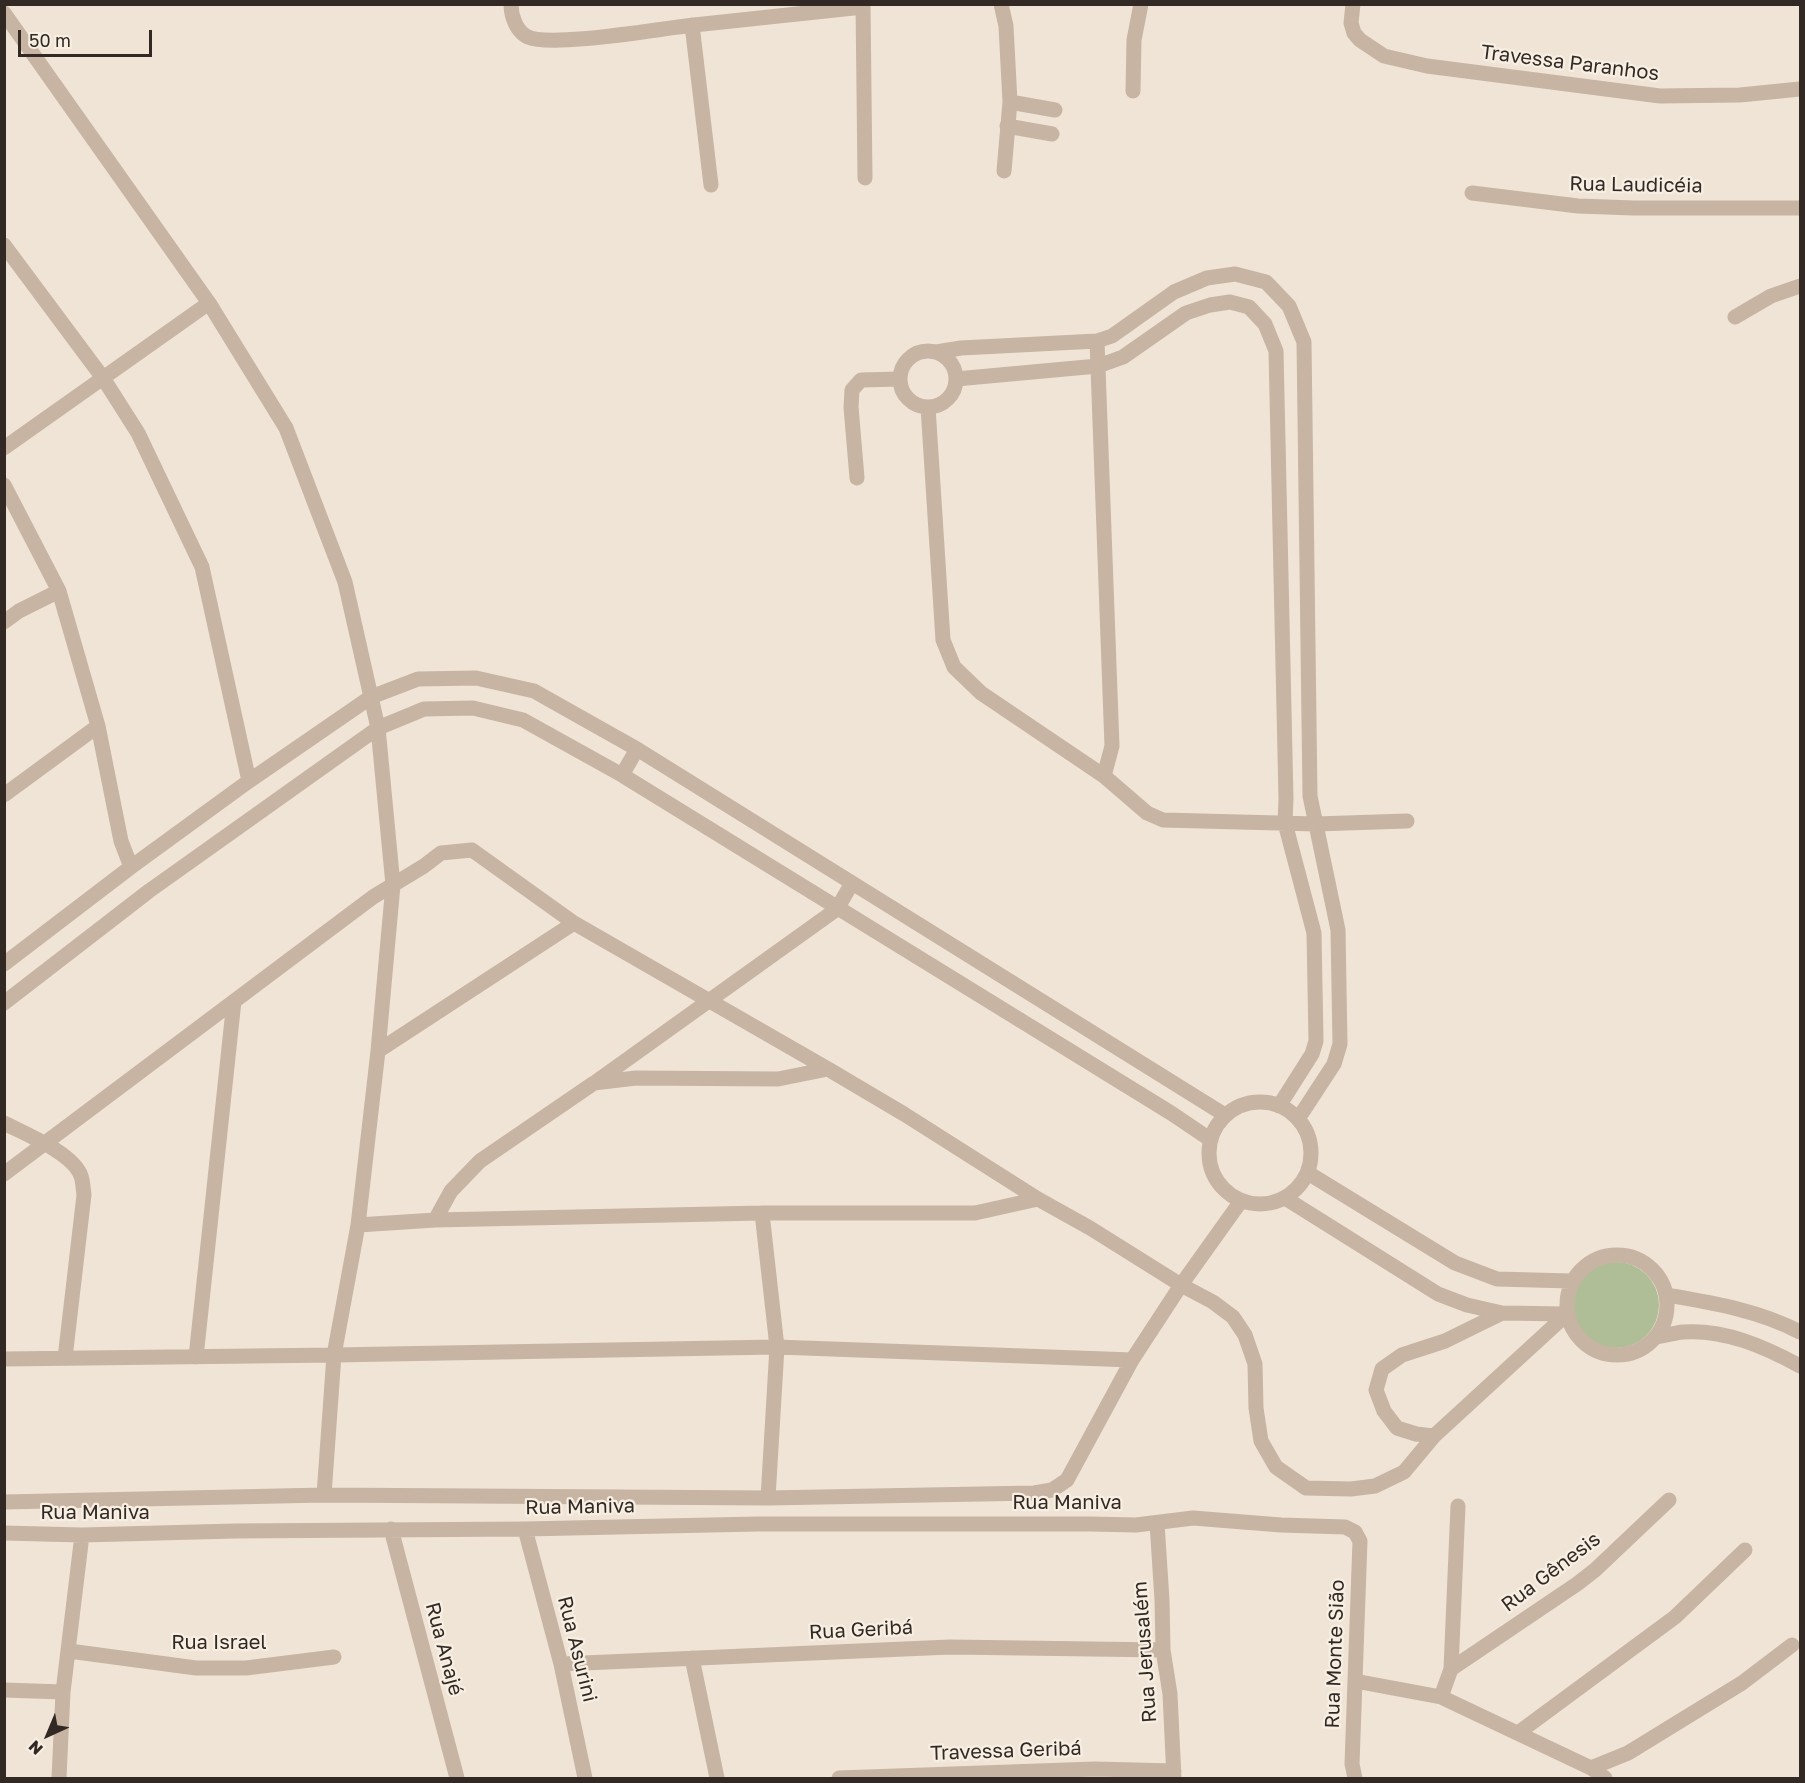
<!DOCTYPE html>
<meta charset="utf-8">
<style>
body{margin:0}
#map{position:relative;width:1805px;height:1783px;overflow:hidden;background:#f0e4d7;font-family:"Golos Text",sans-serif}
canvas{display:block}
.frame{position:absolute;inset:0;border:6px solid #322925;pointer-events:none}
.north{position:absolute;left:18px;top:1705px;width:60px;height:60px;-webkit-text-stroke:4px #f8efe3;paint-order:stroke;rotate:224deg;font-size:16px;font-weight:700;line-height:24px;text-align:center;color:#322925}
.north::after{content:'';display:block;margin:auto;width:21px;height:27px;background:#322925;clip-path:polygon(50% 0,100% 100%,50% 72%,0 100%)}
.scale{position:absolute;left:18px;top:30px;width:134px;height:27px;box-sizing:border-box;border:3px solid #322925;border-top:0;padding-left:8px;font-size:18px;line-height:21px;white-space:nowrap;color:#322925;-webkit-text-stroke:4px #f8efe3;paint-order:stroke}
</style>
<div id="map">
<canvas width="1805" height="1783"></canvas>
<div class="frame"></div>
<div class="north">N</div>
<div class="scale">50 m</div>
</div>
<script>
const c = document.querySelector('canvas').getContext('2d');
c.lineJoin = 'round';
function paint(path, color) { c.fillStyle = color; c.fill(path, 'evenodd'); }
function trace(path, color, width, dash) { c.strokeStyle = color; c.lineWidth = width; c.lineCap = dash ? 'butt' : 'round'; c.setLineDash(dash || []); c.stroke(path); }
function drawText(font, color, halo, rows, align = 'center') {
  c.font = font + ' "Golos Text",sans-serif'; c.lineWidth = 4.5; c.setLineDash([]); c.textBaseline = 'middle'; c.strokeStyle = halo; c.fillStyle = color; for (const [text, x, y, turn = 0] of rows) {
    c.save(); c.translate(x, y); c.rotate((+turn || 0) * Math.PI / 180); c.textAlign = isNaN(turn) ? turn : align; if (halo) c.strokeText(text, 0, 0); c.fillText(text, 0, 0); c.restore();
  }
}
paint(new Path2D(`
 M1573 1305a43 43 0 1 1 86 0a43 43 0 1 1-86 0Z`), '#b0be97');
trace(new Path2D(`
 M511,4C511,16 516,30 526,36C548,49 663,28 694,25C750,19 807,13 863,7
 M863,4L865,178
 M1001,4L1006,26L1010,102L1004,171
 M1353,4L1351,23L1354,33L1360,40L1384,56L1427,66L1660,96L1740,95L1800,89
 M4,13L209,303L286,428L345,582L378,728L393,885L378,1051L358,1225L334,1355L324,1495
 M692,25L711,185
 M1133,91L1134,40L1141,4
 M1010,102L1055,110
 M1007,126L1052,134
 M1472,193L1578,206L1634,208H1800
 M4,245L103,378L138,433L202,567L249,781
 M1735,317L1771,296L1800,286
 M1097,341L1112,746L1104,776
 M900 379a28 28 0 1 1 56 0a28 28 0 1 1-56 0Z
 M936,352L961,348L1097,341L1112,336L1174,292L1207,278L1235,274L1266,282L1289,306L1304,342L1310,796L1338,930L1340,1044L1334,1064L1298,1119
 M956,379L1098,366L1123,357L1186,313L1210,305L1230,302L1249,307L1265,324L1276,351L1286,799L1285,823L1314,933L1316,1041L1312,1054L1279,1106
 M928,407L943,640L954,667L981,693L1104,776L1147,813L1163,820L1316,824L1407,821
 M4,448L209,303
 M857,478L851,407L852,390L861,380L900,379
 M4,485L59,591L98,726L121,841L131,867
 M4,622L19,611L59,591
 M622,775L637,749
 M4,795L98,726
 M4,964L131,867L249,781L371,697L418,679L476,678L534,691L637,749L1225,1115
 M4,1003L149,891L378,728L424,709L473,708L523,720L622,775L1171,1113L1211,1140
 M378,1051L574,923
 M597,1081L837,909L852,883
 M1209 1153a51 51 0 1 1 102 0a51 51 0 1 1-102 0Z
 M4,1123C25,1134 73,1153 81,1176C83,1181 83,1189 84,1195L65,1358
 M1308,1173L1455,1263L1497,1279L1571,1281
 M4,1174L373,897L424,866L441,853L472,850L574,923L828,1069
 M1285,1198L1438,1294L1467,1305L1502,1313L1567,1314
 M762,1213L777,1347L768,1498
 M435,1220L451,1191L480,1161L594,1083L636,1078L778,1079L828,1069L904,1114L1038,1199L1090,1228L1181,1285L1213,1302L1233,1317L1245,1335L1255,1364L1256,1408L1261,1441L1276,1467L1306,1488L1351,1489L1375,1486L1404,1472L1434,1436L1567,1314
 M358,1225L435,1220L762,1213H975L1038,1199
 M1567 1305a50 50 0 1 1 100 0a50 50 0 1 1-100 0Z
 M1666,1295C1713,1303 1758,1310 1800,1332
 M1655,1337C1664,1336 1674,1333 1683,1332C1725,1329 1765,1347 1800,1366
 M196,1357L234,1001
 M4,1359L334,1355L777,1347L1132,1360
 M1434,1436L1416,1434L1397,1428L1384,1411L1376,1390L1382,1369L1402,1355L1445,1341L1502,1313
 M4,1502L324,1495L768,1498L1034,1493L1052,1490L1067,1480L1132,1360L1181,1285L1241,1201
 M1157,1523L1162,1600L1163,1650L1170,1694L1174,1778
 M391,1529L457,1778
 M525,1529L561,1664L585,1778
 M4,1533L82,1535L235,1531L525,1529L757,1524H1091L1136,1525L1193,1518L1281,1525L1345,1527L1355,1532L1360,1541L1352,1764L1355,1778
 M69,1651L196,1668H246L334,1657
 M692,1658L717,1778
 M561,1664L950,1647L1163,1650
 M1451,1669L1577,1584L1595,1570L1669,1500
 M1355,1681L1441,1697L1591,1768L1605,1778
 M4,1690L63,1692
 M1441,1697L1451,1669L1458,1506
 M1518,1733L1675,1617L1745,1550
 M1591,1768L1628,1753L1742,1683L1792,1645
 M59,1778L63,1692L82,1535
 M839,1778L1095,1769L1174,1771`), '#c7b4a3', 15);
drawText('20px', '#322925', '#f8efe3', [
 ["Travessa Paranhos",1570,63,7],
 ["Rua Laudicéia",1636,185,1],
 ["Rua Maniva",1067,1503],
 ["Rua Maniva",580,1507,-1],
 ["Rua Maniva",95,1513],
 ["Rua Gênesis",1551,1572,-37],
 ["Rua Geribá",861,1630,-3],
 ["Rua Israel",219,1643],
 ["Rua Anajé",444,1649,75],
 ["Rua Asurini",577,1649,76],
 ["Rua Jerusalém",1145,1652,-94],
 ["Rua Monte Sião",1335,1654,-88],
 ["Travessa Geribá",1006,1751,-2]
]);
</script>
